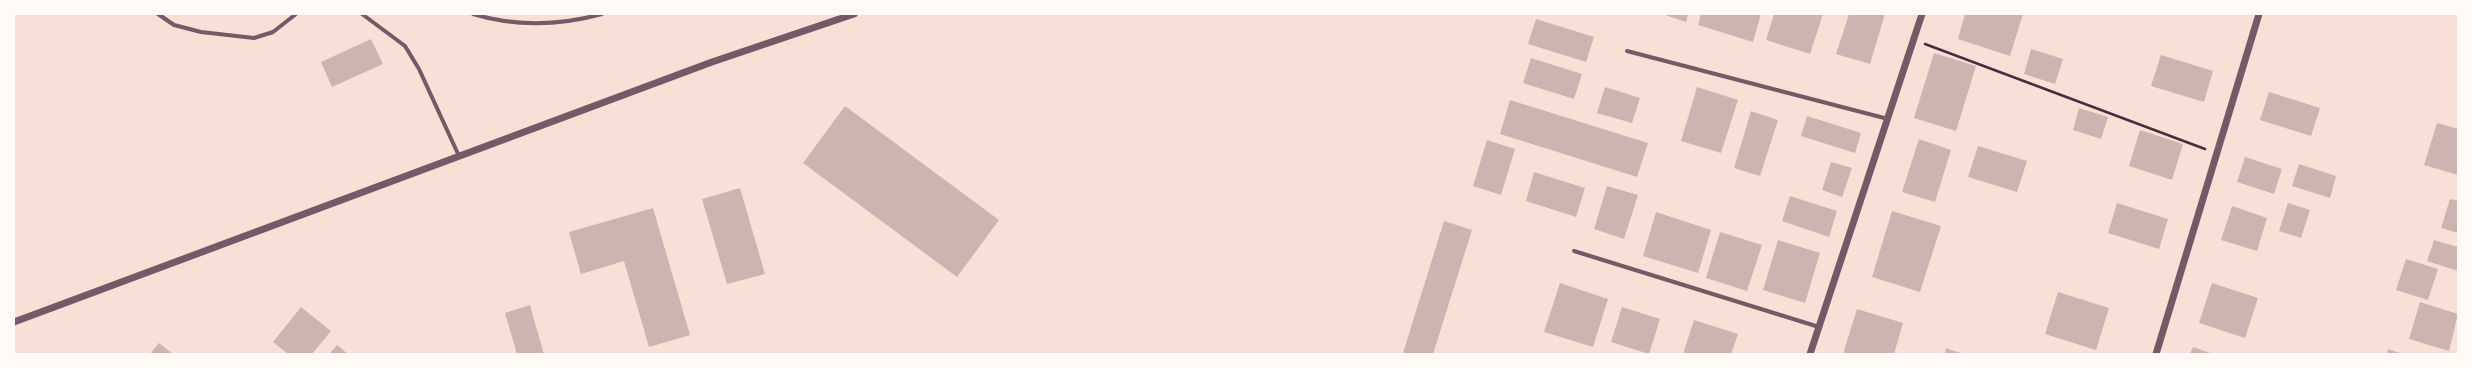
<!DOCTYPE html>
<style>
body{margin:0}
#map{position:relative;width:2472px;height:368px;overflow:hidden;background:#f7e1d7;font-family:"Exo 2",sans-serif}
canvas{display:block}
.frame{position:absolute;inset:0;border:15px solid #fffaf5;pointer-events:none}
</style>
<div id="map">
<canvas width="2472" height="368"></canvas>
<div class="frame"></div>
</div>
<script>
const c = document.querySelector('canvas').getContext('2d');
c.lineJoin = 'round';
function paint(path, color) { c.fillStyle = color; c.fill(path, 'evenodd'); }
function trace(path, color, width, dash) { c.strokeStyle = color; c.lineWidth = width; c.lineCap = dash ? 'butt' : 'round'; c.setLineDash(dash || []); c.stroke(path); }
paint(new Path2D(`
 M1662,14H1688L1686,22Z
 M1701,14H1761L1753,42L1698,25Z
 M1774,14H1823L1810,54L1766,40Z
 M1849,14H1885L1870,64L1836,54Z
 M1965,14H2023L2010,56L1958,39Z
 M1536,19L1594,37L1586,62L1528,44Z
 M371,39L383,64L332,87L321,62Z
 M2031,49L2063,59L2055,84L2024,74Z
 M1934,53L1976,66L1956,131L1914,118Z
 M2161,55L2213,71L2204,102L2151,86Z
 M1531,58L1582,74L1574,99L1523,83Z
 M1605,87L1640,98L1632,123L1597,113Z
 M1697,87L1738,100L1721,153L1681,141Z
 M2269,92L2320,108L2311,136L2260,120Z
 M1510,100L1648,143L1637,177L1500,134Z
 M845,106L999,220L957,277L803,163Z
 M2079,108L2108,117L2101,139L2073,130Z
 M1751,111L1778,120L1760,176L1734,168Z
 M1807,116L1861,133L1855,153L1801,136Z
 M2437,123L2458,129V175L2424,165Z
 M2140,130L2183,144L2172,180L2129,166Z
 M1919,139L1951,150L1935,202L1902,192Z
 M1487,140L1515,149L1501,195L1473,186Z
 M1978,146L2027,161L2017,192L1968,177Z
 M2245,157L2282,169L2274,194L2237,182Z
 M1831,162L1852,168L1842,197L1822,190Z
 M2299,164L2336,176L2330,198L2292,186Z
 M1534,172L1585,188L1576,217L1526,201Z
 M1607,186L1638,195L1624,239L1594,229Z
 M740,188L765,274L727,284L702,199Z
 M1790,196L1837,211L1829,237L1782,221Z
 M2450,199L2458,201V233L2441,228Z
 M2117,203L2168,219L2159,249L2108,233Z
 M2288,203L2310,210L2301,238L2279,231Z
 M2232,206L2267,218L2257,251L2221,240Z
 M653,208L690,335L649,347L624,261L581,274L569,232Z
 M1892,211L1941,226L1920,292L1872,277Z
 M1656,212L1711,230L1698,273L1643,256Z
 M1444,221L1472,230L1433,354H1408L1403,353Z
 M1720,232L1762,245L1747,291L1706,278Z
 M1778,240L1820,253L1805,303L1763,290Z
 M2434,240L2458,247V271L2427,261Z
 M2406,259L2438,269L2428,300L2396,290Z
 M1560,283L1608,299L1593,347L1544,332Z
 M2212,283L2258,298L2245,338L2199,323Z
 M2058,292L2109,308L2096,350L2045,334Z
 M2420,302L2458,314L2449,351L2409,339Z
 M530,305L543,351L544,354H517L505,313Z
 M301,307L331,331L312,354H288L273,342Z
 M1622,307L1660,319L1649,354L1611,342Z
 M1857,309L1903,323L1894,354H1843Z
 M1694,320L1738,334L1731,354H1683Z
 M159,343L173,354H150Z
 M337,345L348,354H329Z
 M2193,347L2213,354H2190Z
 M1946,348L1963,354H1945Z
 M2388,349L2403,354H2387Z`), '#ccb4b1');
trace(new Path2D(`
 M1925,44L2205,149`), '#4a2c40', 2.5);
trace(new Path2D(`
 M158,14L174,25L201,32L254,38L273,32L296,14
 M362,14L405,46L419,69L459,156
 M473,14C516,27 558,26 602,14
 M1627,51L1888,119
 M1574,251L1819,327`), '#755966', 4);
trace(new Path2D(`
 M14,322L712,62L854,14
 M1810,354L1922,14
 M2156,354L2259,14`), '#755966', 7);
</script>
